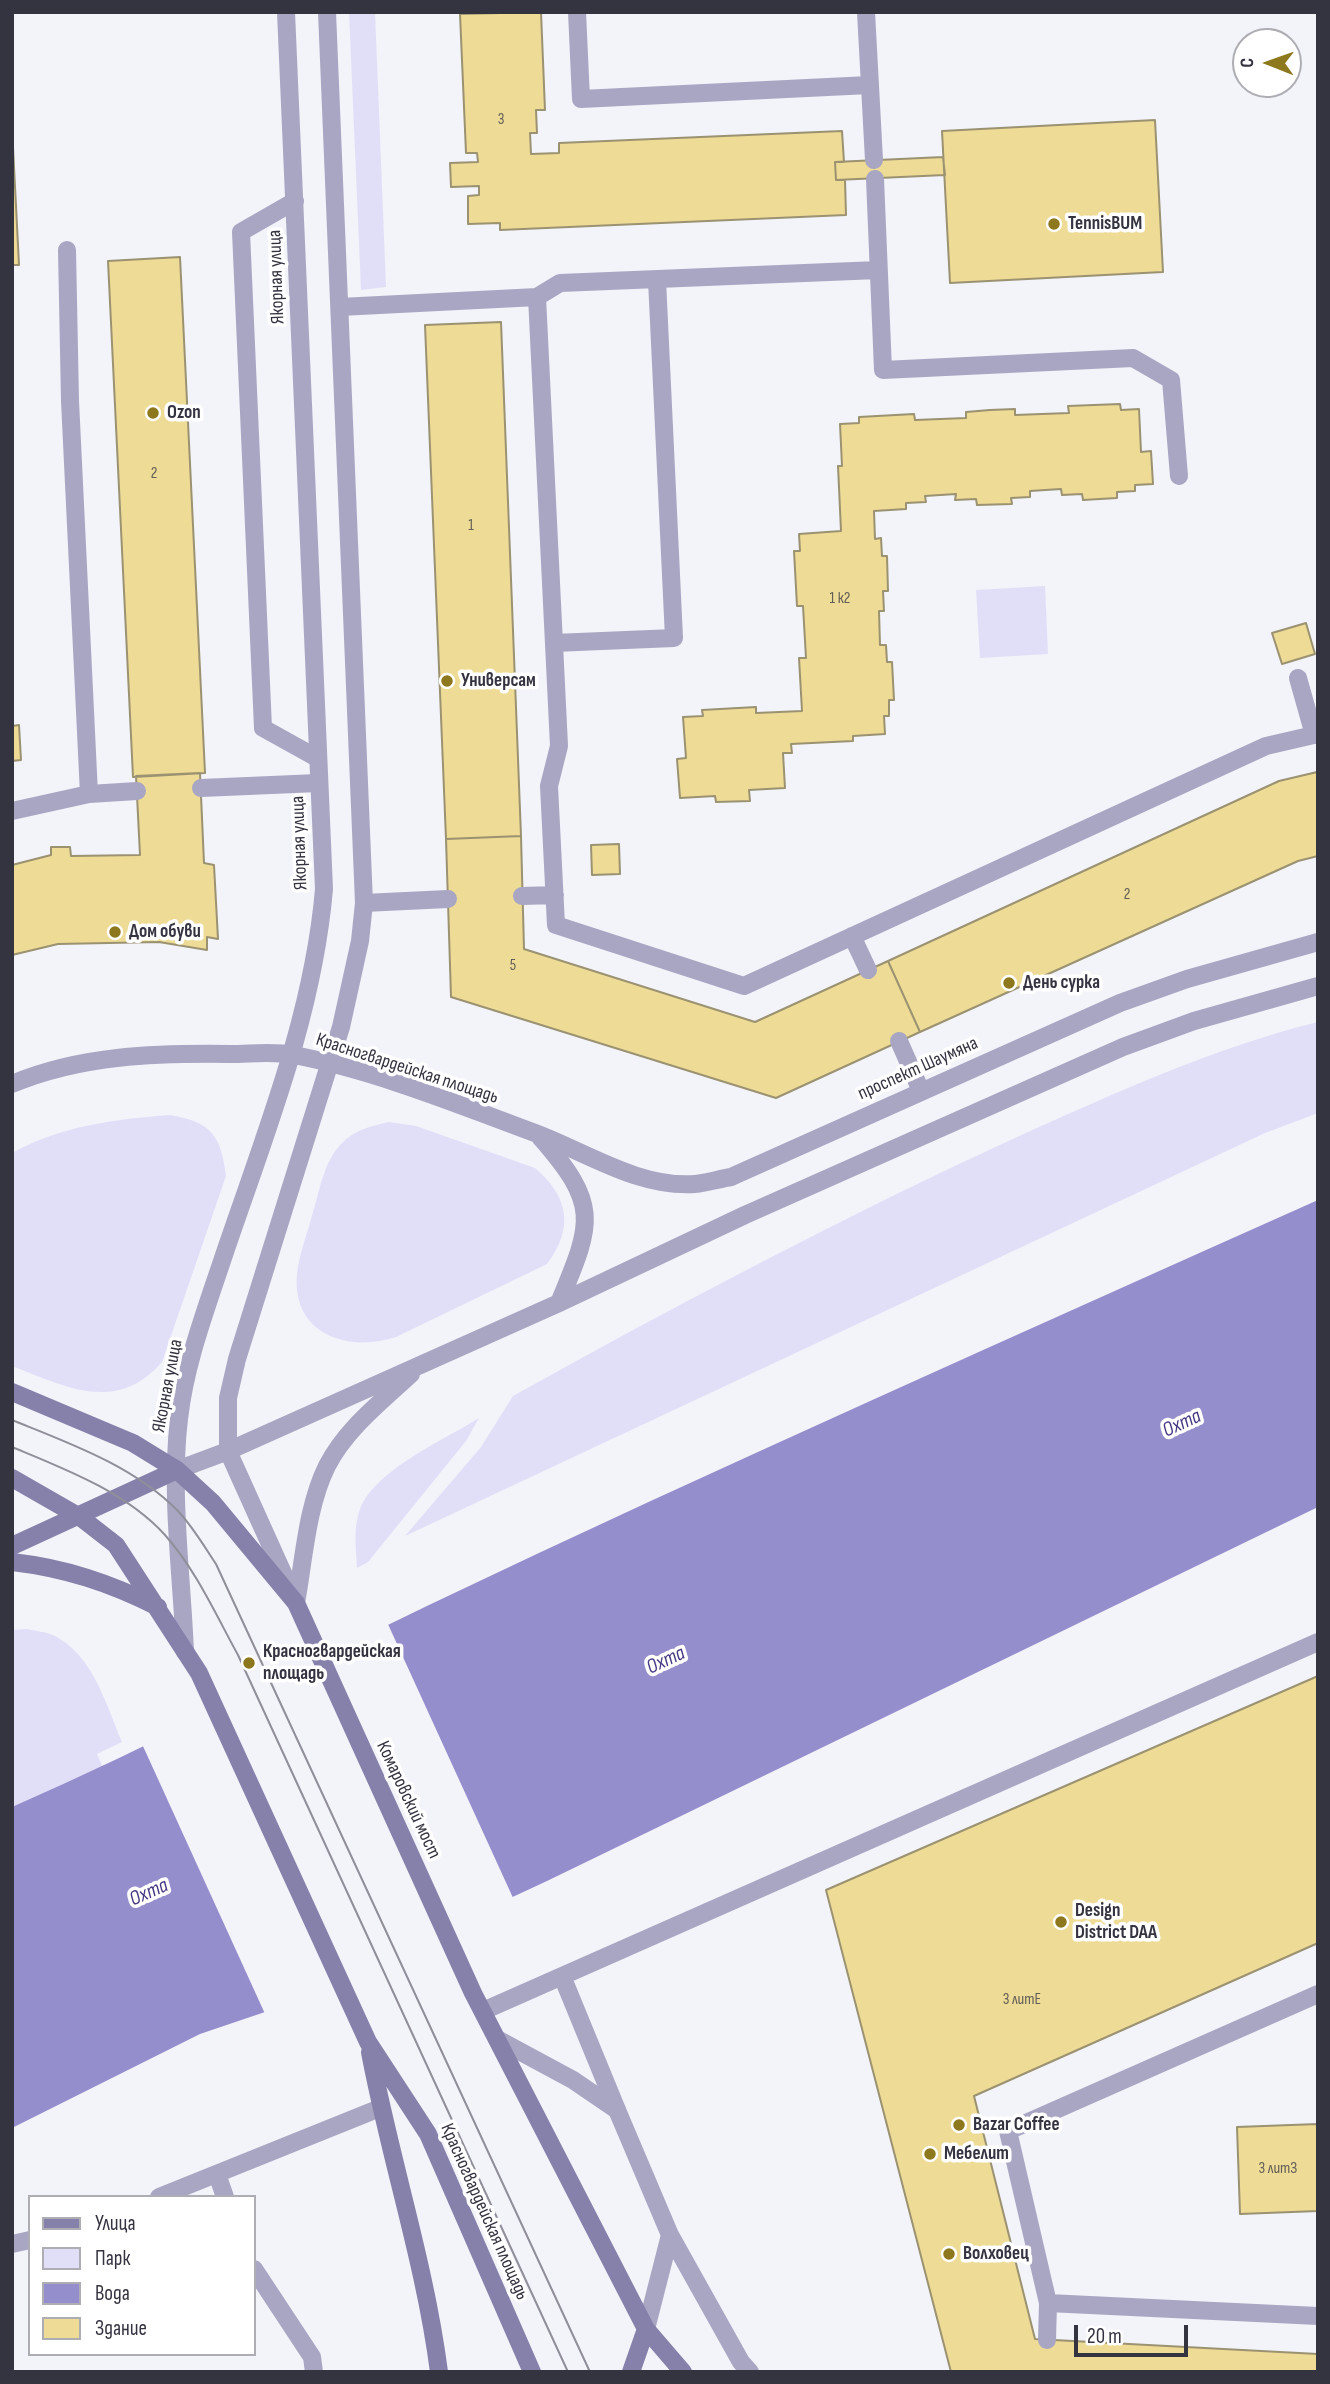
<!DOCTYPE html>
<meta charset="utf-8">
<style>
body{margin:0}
#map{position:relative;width:1330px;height:2384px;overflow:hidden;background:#f3f3fa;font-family:"Sofia Sans Condensed",sans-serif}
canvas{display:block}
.frame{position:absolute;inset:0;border:14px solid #343340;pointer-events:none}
.legend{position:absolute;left:28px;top:2195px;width:228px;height:161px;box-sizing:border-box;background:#fff;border:2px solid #aeadb3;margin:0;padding:9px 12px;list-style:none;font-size:21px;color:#343340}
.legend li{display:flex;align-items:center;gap:14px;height:35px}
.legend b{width:35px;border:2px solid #aeadb3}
.north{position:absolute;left:1232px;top:28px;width:70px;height:70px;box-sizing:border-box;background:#fff;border:2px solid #aeadb3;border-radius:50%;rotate:271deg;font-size:19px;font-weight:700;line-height:28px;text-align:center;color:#343340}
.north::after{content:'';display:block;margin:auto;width:24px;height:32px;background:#8d781d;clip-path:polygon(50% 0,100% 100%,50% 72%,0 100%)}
.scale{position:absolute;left:1074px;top:2325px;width:114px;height:32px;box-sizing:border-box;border:4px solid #343340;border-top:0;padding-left:9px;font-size:21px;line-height:24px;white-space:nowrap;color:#343340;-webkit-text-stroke:5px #fff;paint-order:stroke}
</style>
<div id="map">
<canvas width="1330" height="2384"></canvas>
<div class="frame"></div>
<ul class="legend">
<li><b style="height:9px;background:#8581aa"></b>Улица</li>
<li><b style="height:19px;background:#e1dff8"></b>Парк</li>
<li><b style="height:19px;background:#958ecc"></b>Вода</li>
<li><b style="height:19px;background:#eddb96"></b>Здание</li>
</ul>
<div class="north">С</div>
<div class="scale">20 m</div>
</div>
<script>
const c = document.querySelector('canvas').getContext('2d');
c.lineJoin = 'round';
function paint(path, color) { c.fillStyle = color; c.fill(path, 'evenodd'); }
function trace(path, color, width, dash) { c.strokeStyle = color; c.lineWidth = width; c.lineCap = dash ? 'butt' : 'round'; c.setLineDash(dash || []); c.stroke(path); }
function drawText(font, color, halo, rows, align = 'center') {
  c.font = font + ' "Sofia Sans Condensed",sans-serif'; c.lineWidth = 7; c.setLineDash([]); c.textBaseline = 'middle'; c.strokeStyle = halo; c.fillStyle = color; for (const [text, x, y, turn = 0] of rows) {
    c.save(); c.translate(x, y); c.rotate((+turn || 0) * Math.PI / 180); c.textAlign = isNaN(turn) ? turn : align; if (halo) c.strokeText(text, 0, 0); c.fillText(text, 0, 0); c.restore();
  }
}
paint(new Path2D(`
 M349,12H375L386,287L361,290Z
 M1045,586L1048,654L980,658L976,590Z
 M1318,1022V1113L1265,1133L405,1536L481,1447L513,1396C678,1304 845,1216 1017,1137C1115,1093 1213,1048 1318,1022Z
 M170,1115C211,1122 221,1135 226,1176L162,1362C117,1414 66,1387 12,1366V1153C61,1126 115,1119 170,1115Z
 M389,1122L416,1126L535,1168C569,1197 574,1228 547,1264L396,1337C348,1353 291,1334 297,1274C299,1254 308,1232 313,1212C320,1189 324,1162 341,1144C354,1130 371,1126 389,1122Z
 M479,1418L466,1441L368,1562L357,1568C356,1548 353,1528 360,1509C375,1470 444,1440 479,1418Z
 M27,1629C35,1631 46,1632 53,1635C93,1654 106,1705 122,1742L97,1754L103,1768L12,1807V1630Z`), '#e1dff8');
paint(new Path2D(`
 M1318,1200V1507L547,1881L265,2012L200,2034L12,2128V1807C154,1745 290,1672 429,1605C723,1465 1021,1333 1318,1200Z`), '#958ecc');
paint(new Path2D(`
 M387,1622L514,1900L266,2016L142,1744Z`), '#f3f3fa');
const building = new Path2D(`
 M541,12L545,110H536L537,133H530L531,154L559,153V143L842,131L844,162H835L836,180H845L846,215L500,230V223L468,224V196L479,195V186L451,187L450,163L478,162L477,153H466L460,14Z
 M1155,120L1163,272L950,283L942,131Z
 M12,127L19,265H12Z
 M943,157L945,175L836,180L835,162Z
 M180,257L205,773L133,777L108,261Z
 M501,322L521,836L446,839L425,325Z
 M1120,404L1121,410L1139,409L1141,452L1151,451L1153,484L1135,485V491L1117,492V498L1083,500L1082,494L1062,495L1061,489L1030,491V497L1011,498L1012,504L977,505L976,499L955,500L956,494L925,496L926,502L906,503V509L874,511L875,539L881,538L882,556H887L888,591H883L884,611H879L880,645H886L887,662H892L894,700H889V716H884L885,734L853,736V741L791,744L792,753H783L785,788L749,790L750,801L716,802L715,796L680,798L677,759L686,758L683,717L703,716L702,710L756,707V713L802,711L799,658H806L803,606H797L794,551H800L799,534L841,531L838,466H842L840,424L859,423V417L914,414L915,420L966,418V412L990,410L1015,409V415L1069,413L1068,406Z
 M1306,623L1315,654L1282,664L1272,633Z
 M19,725L21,760L12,761V726Z
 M1317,772L1318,856L1298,861L920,1032L888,961L1279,781Z
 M200,773L204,863L214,865L218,939L207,937V950L159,942L58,944L12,955V865L51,855V847H70L71,856L140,855L136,776Z
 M521,836L524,949L755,1022L888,961L920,1032L776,1098L451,997L446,839Z
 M619,844L620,874L592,875L591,845Z
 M1318,1676V1943L974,2096L1035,2339L1318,2354V2372H951L826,1890Z
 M1318,2124V2211L1240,2214L1237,2127Z`);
paint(building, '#eddb96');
trace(building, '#9b9271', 2);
trace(new Path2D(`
 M577,12L581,99L869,85
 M866,12L874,160
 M875,179L883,370L1133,358L1171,380L1179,476
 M295,201L241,232L263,728L317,758
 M67,250L70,401L89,794
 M537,297L559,746L549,786L556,925L744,986L1266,746L1318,734
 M340,307L537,297L560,283L878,270
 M554,643L674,638L657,280
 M1298,678L1314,735
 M201,788L318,783
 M12,811L89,794L137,791
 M522,896L555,895
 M364,903L448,899
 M852,936L868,970
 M899,1041L921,1091
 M562,1976L617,2110
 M483,2011L1318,1642
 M217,2174L225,2197
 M159,2197L380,2108
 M12,2244L30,2240
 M254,2269L312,2357L314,2372
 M1048,2303L1318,2316
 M1047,2340L1048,2303L1008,2131L1318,1994`), '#a8a6c3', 18);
trace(new Path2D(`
 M497,2039L573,2080L617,2110L670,2235L741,2362L750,2372
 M646,2329L670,2235`), '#a8a6c3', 18);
trace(new Path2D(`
 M12,1084C81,1055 156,1053 230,1054C251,1054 274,1051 294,1055C376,1071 457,1104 535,1133C586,1152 638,1188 695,1184C707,1183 719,1179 731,1177L1120,1003L1187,979L1318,942
 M540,1137C601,1206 592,1223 559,1303
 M177,1470L228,1451L559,1303L745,1215L1123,1047L1194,1021L1318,986
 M292,1593L228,1451V1398L237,1359L341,1027L360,941L364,903L327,12
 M296,1603C304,1559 307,1506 327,1466C346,1429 381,1402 411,1374
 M185,1652C182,1577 170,1493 179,1419C185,1365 205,1312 222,1261C263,1139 313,1018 324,889L286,12`), '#a8a6c3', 18);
trace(new Path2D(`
 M12,1392L133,1443L177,1470L213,1503L296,1603L473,1993L646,2329L683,2372
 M12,1478L80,1517L116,1545L199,1673L368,2042L428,2134L532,2372
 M12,1546L177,1470
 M12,1562C65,1568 110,1583 158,1607
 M370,2052C390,2159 425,2263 439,2372
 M631,2372L646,2329`), '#8581aa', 18);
trace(new Path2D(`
 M12,1420C69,1443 134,1466 178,1511C193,1527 204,1546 216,1564L590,2372
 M12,1447C65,1469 126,1492 165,1535C196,1570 216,1615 238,1655L568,2372`), '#908f99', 2);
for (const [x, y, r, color] of [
 [1054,224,7,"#8d781d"],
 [153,413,7,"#8d781d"],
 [447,681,7,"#8d781d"],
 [115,932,7,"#8d781d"],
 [1009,983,7,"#8d781d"],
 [249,1663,7,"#8d781d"],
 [1061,1922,7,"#8d781d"],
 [959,2125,7,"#8d781d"],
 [930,2154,7,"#8d781d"],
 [949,2254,7,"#8d781d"]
]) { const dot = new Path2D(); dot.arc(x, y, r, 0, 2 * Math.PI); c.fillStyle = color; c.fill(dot); trace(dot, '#fff', 2.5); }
drawText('16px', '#625d56', null, [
 ["3",501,120],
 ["2",154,474],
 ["1",471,526],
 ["1 к2",840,599],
 ["2",1127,895],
 ["5",513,966],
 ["3 литЕ",1022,2000],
 ["3 литЗ",1278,2169]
]);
drawText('bold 19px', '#343340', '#fff', [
 ["TennisBUM",1068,224],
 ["Ozon",167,413],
 ["Универсам",461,681],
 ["Дом обуви",129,932],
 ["День сурка",1023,983],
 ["Красногвардейская",263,1652],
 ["площадь",263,1674],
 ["Design",1075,1911],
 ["District DAA",1075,1933],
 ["Bazar Coffee",973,2125],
 ["Мебелит",944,2154],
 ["Волховец",963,2254]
], 'left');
drawText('19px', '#343340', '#fff', [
 ["Якорная улица",277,277,-92],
 ["Якорная улица",300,843,-92],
 ["Красногвардейская площадь",407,1069,18],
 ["проспект Шаумяна",918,1069,-24],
 ["Якорная улица",168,1386,-79],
 ["Комаровский мост",408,1800,65],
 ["Красногвардейская площадь",484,2212,66]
]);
drawText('italic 21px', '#473883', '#fff', [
 ["Охта",1182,1424,-25],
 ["Охта",666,1661,-25],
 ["Охта",149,1893,-24]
]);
</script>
